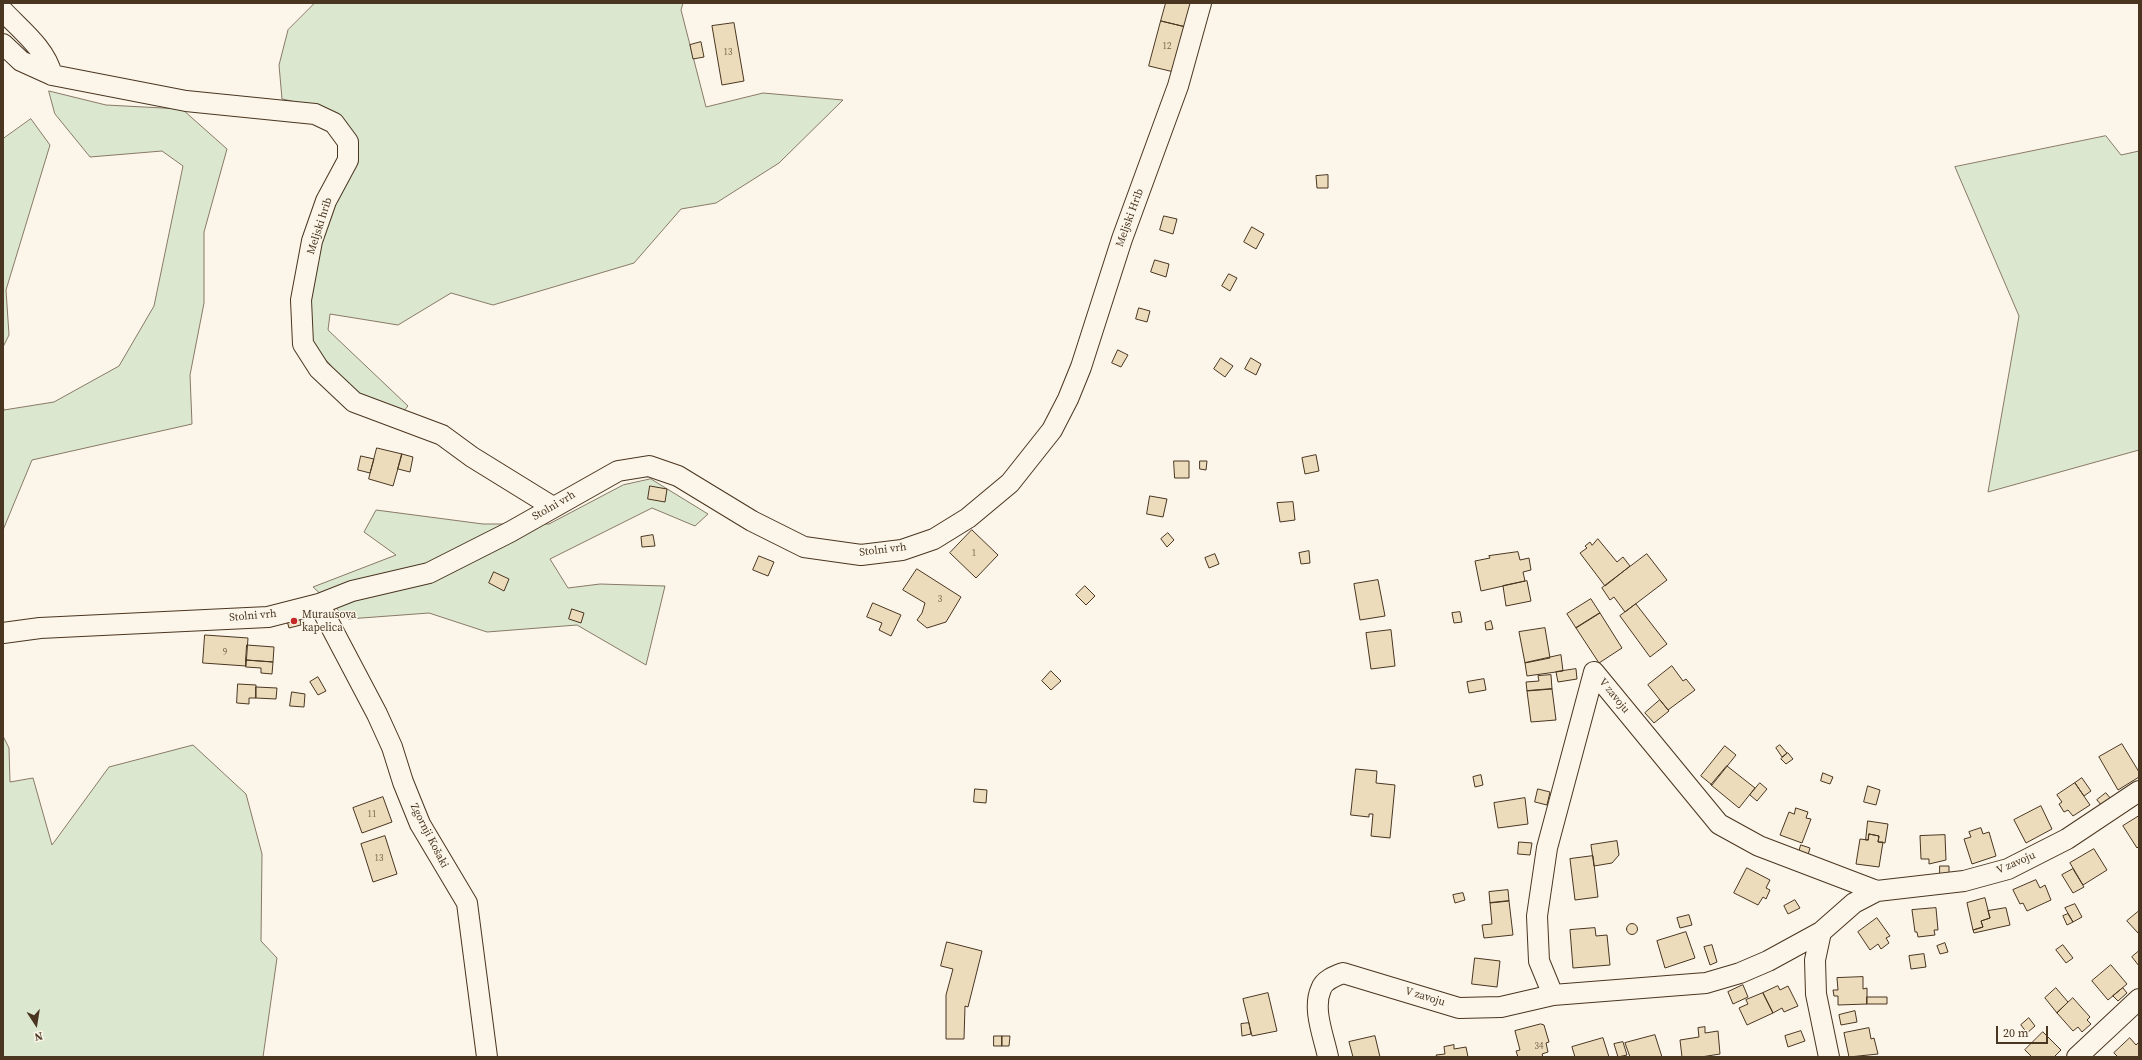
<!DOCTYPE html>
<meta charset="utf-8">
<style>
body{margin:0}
#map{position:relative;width:2142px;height:1060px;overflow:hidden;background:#fbf6e9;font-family:"Source Serif 4",serif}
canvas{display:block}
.frame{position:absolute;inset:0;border:4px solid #4a3520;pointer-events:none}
.north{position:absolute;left:16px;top:1004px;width:40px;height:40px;-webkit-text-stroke:3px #fbf6e9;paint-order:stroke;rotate:168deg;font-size:11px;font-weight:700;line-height:16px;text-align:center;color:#4a3520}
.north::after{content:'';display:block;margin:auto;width:14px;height:18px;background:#4a3520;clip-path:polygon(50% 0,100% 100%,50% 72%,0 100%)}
.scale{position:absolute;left:1996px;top:1026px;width:52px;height:18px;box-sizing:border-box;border:2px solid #4a3520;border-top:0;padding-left:5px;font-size:12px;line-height:14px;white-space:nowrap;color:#4a3520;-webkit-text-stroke:3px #fbf6e9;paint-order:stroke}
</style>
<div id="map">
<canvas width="2142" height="1060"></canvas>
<div class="frame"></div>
<div class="north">N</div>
<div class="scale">20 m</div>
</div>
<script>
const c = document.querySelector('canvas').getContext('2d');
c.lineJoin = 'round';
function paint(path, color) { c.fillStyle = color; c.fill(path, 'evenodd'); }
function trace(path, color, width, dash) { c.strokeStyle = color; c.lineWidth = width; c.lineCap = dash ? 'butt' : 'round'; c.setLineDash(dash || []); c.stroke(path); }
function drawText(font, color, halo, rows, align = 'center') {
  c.font = font + ' "Source Serif 4",serif'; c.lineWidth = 3; c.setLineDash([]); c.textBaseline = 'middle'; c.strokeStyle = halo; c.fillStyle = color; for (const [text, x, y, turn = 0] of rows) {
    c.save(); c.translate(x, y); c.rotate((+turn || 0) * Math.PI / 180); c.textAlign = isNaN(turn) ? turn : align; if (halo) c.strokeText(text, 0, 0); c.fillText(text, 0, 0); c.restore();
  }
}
const green = new Path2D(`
 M315,3H683L681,10L706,107L763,93L843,100L779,163L716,203L681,209L634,263L493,305L451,293L398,325L330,314L328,330L408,406L401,414L359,398L312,344L308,299L318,242L354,162L315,106L282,99L279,65L288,30Z
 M49,91L106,105L182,109L227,149L204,232V303L190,375L192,424L32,460L3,530V405L4,410L54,402L119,366L154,306L183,166L162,151L90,157L55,114Z
 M31,119L50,145L6,290L9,335L3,347V139Z
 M2106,136L2121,155L2139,151V450L1988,492L2019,316L1955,167Z
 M651,479L708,514L695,526L652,508L550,559L568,588L600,584L665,586L646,665L577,625L487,632L429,613L348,619L313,587L396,555L364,532L376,510L483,524H549L623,485Z
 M3,736L9,748L10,782L33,778L52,845L109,767L193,745L246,794L262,854L261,941L277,958L263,1057H3Z`);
paint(green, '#dce7d0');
trace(green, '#887966', 1);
const building = new Path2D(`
 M1166,3H1192L1186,27L1161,21Z
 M1161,21L1186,27L1174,72L1149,66Z
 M734,23L744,81L722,85L712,26Z
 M701,42L704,57L693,59L690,45Z
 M1328,175V188H1317L1316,176Z
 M1164,216L1177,219L1173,234L1160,230Z
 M1252,227L1264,234L1256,249L1244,242Z
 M1155,260L1169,264L1166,277L1151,272Z
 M1229,274L1237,278L1230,291L1222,286Z
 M1139,308L1150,311L1147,322L1136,319Z
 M1118,350L1128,355L1121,367L1112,363Z
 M1221,358L1233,366L1225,377L1214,369Z
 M1251,358L1261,364L1256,375L1245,369Z
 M377,448L402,454L393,486L369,479Z
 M402,454L413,457L410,472L398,469Z
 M1316,455L1319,471L1305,474L1302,458Z
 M361,456L374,459L370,473L358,470Z
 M1174,461H1189V478H1175Z
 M1200,461H1207L1206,470L1200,469Z
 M650,486L667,489L665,502L648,499Z
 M1150,496L1167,499L1163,517L1147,514Z
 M1293,502L1295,520L1280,522L1277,503Z
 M972,530L998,555L976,578L950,553Z
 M1168,533L1174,540L1167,547L1161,539Z
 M653,535L655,546L642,547L641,537Z
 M1598,539L1617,562L1623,557L1630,566L1605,586L1580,553L1587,548L1585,546L1590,542L1592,545Z
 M1309,551L1310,563L1301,564L1299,553Z
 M1518,552L1520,560L1529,558L1531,570L1523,572L1525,581L1481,591L1475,561L1490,558L1489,556Z
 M1215,554L1219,564L1209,568L1205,558Z
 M1647,554L1667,580L1625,612L1614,597L1610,600L1602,588Z
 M759,556L774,562L768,576L753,570Z
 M917,569L961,597L946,622L927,628L917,620L922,613L925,603L903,590Z
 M494,572L509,579L504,591L489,583Z
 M1378,580L1385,616L1360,620L1354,584Z
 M1527,581L1531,601L1506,606L1503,586Z
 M1085,586L1095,596L1086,605L1076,595Z
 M1591,599L1600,613L1576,628L1567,614Z
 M873,603L901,615L891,636L879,630L882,623L867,617Z
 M1636,604L1667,644L1650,657L1620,616Z
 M572,609L584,613L581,623L569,619Z
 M1460,612L1462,622L1454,623L1452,613Z
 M1600,613L1622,648L1599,663L1576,628Z
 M299,614L301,625L289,628L286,617Z
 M1491,621L1493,629L1486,630L1485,623Z
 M1545,628L1550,658L1525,663L1519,632Z
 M1391,630L1395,666L1371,669L1366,633Z
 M205,635L248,638L246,666L203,663Z
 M247,645L274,647L273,662L246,660Z
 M1561,655L1563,671L1527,676L1525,663Z
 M246,660L273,662L272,674L261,673V668L246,667Z
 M1672,666L1683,681L1686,679L1695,690L1668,710L1648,685Z
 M1576,669L1577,679L1558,682L1556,672Z
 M1051,671L1061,681L1051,690L1042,681Z
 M1551,675L1552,689L1527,691L1526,682L1539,681L1538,676Z
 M318,677L326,691L318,695L310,682Z
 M1484,679L1486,690L1469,693L1467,682Z
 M238,684L256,685V698H249V704L237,703Z
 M256,687L277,688L276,699L256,698Z
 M1552,689L1556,720L1531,722L1527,691Z
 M292,692L305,694L304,707L290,706Z
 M1660,700L1669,711L1654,723L1645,713Z
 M2122,744L2139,772V777L2118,790L2099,757Z
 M1780,745L1787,753L1782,757L1776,748Z
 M1725,746L1736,755L1712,785L1701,776Z
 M1788,753L1793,759L1786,764L1781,759Z
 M1727,766L1755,788L1739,808L1711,785Z
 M1356,769L1377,771L1376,783L1395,785L1390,838L1371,836L1373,814H1369V817L1351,815Z
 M1823,773L1833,777L1830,784L1821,781Z
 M1481,775L1483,785L1475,787L1473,777Z
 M2082,778L2091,791L2084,796L2075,783Z
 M1760,783L1767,789L1757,801L1750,795Z
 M2075,783L2090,805L2073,816L2068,810L2064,812L2059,804L2062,802L2057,795Z
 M1868,786L1880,790L1876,805L1864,802Z
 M975,789L987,790L986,803L974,802Z
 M1538,789L1550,792L1547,805L1535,802Z
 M2106,793L2111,799L2102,806L2097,800Z
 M383,797L392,822L362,833L353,808Z
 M1525,798L1528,824L1498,828L1494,803Z
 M2041,806L2052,829L2026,843L2014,820Z
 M1796,808L1808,812L1806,818L1811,819L1802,843L1780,835L1789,812L1794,814Z
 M2139,816V846L2137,848L2123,826Z
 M1868,821L1888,824L1885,843L1878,842L1879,836L1869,834L1868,840H1866Z
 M1981,828L1983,834L1989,832L1996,856L1972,864L1964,839L1971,837L1969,832Z
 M1869,834L1879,836L1878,842H1883L1879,867L1856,864L1860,839L1868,840Z
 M1945,835L1946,860L1929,864V859H1921L1920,836Z
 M385,836L397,874L373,882L361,844Z
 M1617,841L1619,855L1612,863L1594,866L1591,845Z
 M1519,842L1532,843L1530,855L1518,854Z
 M1801,845L1810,848L1808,855L1799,852Z
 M2094,849L2107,870L2083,885L2070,863Z
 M1593,856L1598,897L1575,900L1570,859Z
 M1940,866H1949V875H1940Z
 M1747,868L1770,880L1766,888L1770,890L1766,899L1763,897L1758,905L1734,893Z
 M2073,869L2084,887L2073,893L2062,875Z
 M2036,880L2040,888L2045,885L2051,900L2027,911L2023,903L2020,904L2013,890Z
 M1508,890L1509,901L1490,903L1489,892Z
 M1463,893L1465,900L1455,903L1453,895Z
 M1985,898L1990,918L1981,921L1983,927L1973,930L1967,903Z
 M1795,900L1800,908L1788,914L1784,906Z
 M1509,901L1513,935L1484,938L1482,925L1492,924L1490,903Z
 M2075,904L2082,917L2073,922L2065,908Z
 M1936,908L1938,930H1934L1935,935L1918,937L1917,932H1915L1912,910Z
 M2006,908L2010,925L1974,933L1973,930L1983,927L1981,921L1990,918L1988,911Z
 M2139,911V932L2138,933L2127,921Z
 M2068,914L2073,922L2067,925L2063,916Z
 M1689,915L1692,925L1680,928L1677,918Z
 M1877,918L1890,936L1886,938L1889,943L1881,949L1878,944L1870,950L1858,932Z
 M1626.5 929a5.5 5.5 0 1 1 11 0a5.5 5.5 0 1 1-11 0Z
 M1595,928L1596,936L1607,935L1610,965L1573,968L1570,930Z
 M1686,932L1695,958L1665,968L1657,941Z
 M947,942L982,951L968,1007L965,1006L964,1039H946V995L953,969L941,966Z
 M1945,943L1948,952L1940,954L1937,946Z
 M1712,945L1717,962L1710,965L1704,947Z
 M2063,945L2073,958L2066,963L2056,950Z
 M2139,951V966L2132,957Z
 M1924,954L1926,967L1911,969L1909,956Z
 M1475,958L1500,961L1497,987L1472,984Z
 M2111,965L2127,984L2108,1000L2092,981Z
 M1863,977V989L1867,988V1004L1838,1005V996H1834L1833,990H1838L1837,978Z
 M1743,985L1748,997L1733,1004L1728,992Z
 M1778,986L1780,990L1788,986L1798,1006L1784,1012L1782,1008L1773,1013L1763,993Z
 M2056,988L2068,1002L2057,1013L2045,998Z
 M2123,988L2127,993L2118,1001L2113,996Z
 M1268,993L1277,1031L1252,1036L1243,999Z
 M1763,993L1773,1013L1747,1025L1739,1008L1748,1004L1746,1000Z
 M1867,997H1887V1004H1867Z
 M2073,998L2090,1017L2087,1020L2091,1024L2082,1032L2078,1027L2073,1031L2057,1013Z
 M1855,1011L1857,1022L1841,1025L1839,1015Z
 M2029,1018L2035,1026L2027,1033L2021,1025Z
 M1249,1023L1251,1034L1242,1036L1241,1024Z
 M1541,1024L1544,1025L1549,1042L1546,1043L1548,1052L1542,1054L1543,1057H1518L1516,1051L1520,1050L1515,1031Z
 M1705,1027V1033L1718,1031L1720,1054L1701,1057H1682L1680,1040L1699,1037L1698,1028Z
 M1869,1028L1871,1039L1874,1038L1878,1054L1849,1057L1844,1033Z
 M1801,1031L1805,1041L1788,1047L1785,1036Z
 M2043,1032L2061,1050L2054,1057H2032L2025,1050Z
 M1655,1035L1662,1057H1630L1625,1043Z
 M994,1036H1002V1046H994Z
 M1002,1036H1010L1009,1046H1002Z
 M1375,1036L1380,1057H1353L1349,1042Z
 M1603,1038L1609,1057H1575L1572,1047Z
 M2130,1038L2136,1045L2139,1042V1057H2118L2114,1053Z
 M1623,1042L1627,1055L1618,1057L1614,1044Z
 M1454,1045V1049L1466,1047L1468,1057H1437L1436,1055L1445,1054L1444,1047Z`);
paint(building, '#ecdcbc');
trace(building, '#4a3520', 1);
const minor = new Path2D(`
 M3,11C21,30 46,49 52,75
 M3,44L21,61L52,75L186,101L315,114L334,123L348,142V160L326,201L312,241L301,300L303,344L319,369L354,402L442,435L472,457L553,507
 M319,604L377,714L392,747L403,782L420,824L467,903L487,1057
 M3,633L40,628L268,617L319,604L352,591L429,573L510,532L618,471L649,466L678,476L752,521L804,547L861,555L902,550L934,539L968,518L1010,483L1052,430L1068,399L1081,367L1122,239L1178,86L1201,3
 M1821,932L1815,960L1816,994L1829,1057
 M1553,995L1539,961L1537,916L1547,848L1594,672L1719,824L1759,846L1877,891
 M1328,1057C1324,1037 1312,1009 1321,989C1324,980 1335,976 1343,973L1459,1008L1501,1007L1553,995L1706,983L1740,973L1768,961L1821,932L1854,903L1877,891L1964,881L2008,869L2067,839L2139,791
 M2077,1057L2139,999`);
trace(minor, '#4a3520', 22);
trace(minor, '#fbf6e9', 20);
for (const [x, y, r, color] of [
 [294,621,4,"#c62828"]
]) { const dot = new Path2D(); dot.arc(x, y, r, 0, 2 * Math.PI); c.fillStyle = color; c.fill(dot); trace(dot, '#fbf6e9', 1.5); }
drawText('9px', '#725f47', null, [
 ["12",1167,47],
 ["13",728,53],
 ["1",974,554],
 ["3",940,600],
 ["9",225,653],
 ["11",372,815],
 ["13",379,859],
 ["34",1539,1047]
]);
drawText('11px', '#4a3520', '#fbf6e9', [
 ["Meljski Hrib",1130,218,-70],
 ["Meljski hrib",320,226,-72],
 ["Stolni vrh",554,506,-30],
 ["Stolni vrh",883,550,-7],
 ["Stolni vrh",253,616,-5],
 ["V zavoju",1614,696,51],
 ["Zgornji Košaki",429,836,63],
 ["V zavoju",2016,863,-23],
 ["V zavoju",1425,997,17]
]);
drawText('11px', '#4a3520', '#fbf6e9', [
 ["Murausova",302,615],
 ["kapelica",302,628]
], 'left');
</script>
